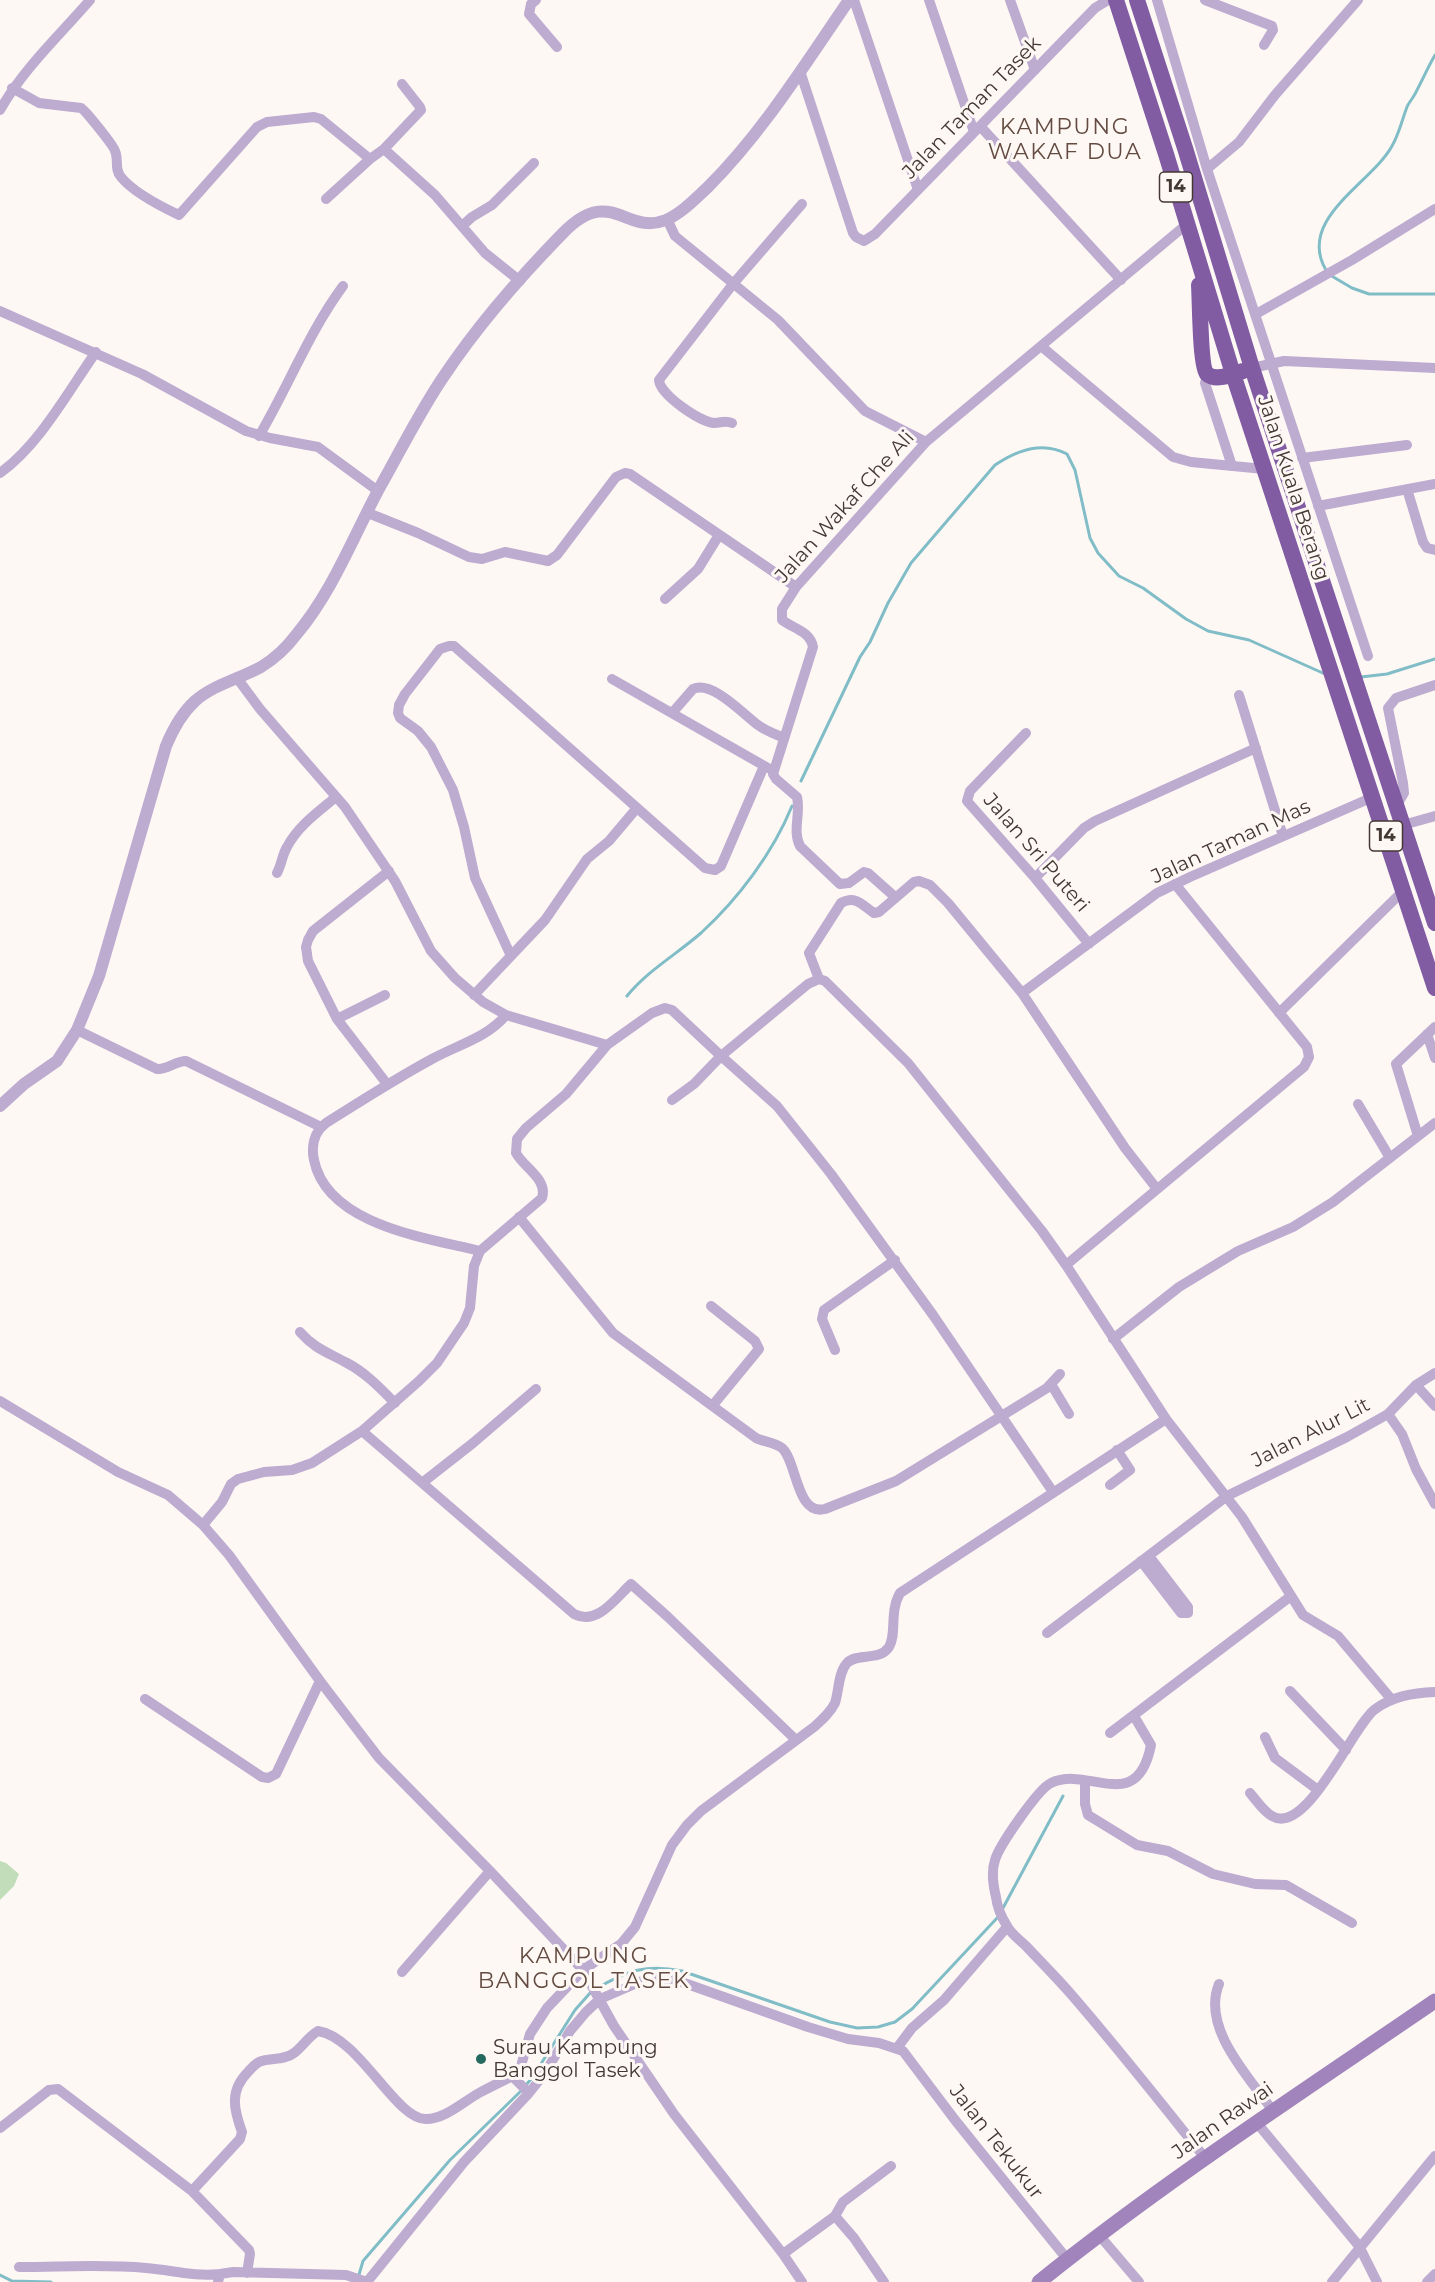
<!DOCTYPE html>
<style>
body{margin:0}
canvas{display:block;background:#fef8f5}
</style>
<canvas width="1435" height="2282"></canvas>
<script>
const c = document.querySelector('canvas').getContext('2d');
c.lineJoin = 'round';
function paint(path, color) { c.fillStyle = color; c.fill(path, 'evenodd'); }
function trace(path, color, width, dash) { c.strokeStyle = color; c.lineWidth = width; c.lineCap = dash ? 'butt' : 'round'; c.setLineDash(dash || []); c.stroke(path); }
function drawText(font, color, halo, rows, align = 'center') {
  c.font = font + ' Montserrat,sans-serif'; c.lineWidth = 6; c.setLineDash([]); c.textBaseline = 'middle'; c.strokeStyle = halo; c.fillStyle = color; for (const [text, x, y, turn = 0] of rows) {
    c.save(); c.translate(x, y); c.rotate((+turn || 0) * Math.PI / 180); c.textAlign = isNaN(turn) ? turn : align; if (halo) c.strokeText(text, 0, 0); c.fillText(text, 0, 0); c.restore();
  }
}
paint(new Path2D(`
 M0,1861L6,1863L19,1874L14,1886L0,1900Z`), '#c1ddb9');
trace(new Path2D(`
 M1326,270C1296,219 1372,183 1392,146C1399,134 1402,120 1407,107C1409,102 1414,97 1416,92C1423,79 1428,67 1435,55
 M1330,275L1352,288L1369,294H1435
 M1361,677L1387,674L1435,659
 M801,781L860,657L870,642L888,603L911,563L995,465C1017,450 1043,441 1067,454L1075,470L1090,538L1098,553L1119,576L1143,588L1186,619L1208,631L1249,640L1325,674
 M627,996C647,971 677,954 701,933C738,899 773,853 792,806
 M1003,1908L1063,1796
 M596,1989C627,1970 647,1964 682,1971L830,2022L857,2028L878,2027L895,2022L912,2009L998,1917
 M526,2085L532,2078L575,2010L591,1992
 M0,2275L12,2281L51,2282
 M358,2278L363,2261L450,2160L522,2090`), '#80bdc7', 3);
trace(new Path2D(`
 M536,0L531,4L529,14L557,47
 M854,0L918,190
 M929,0L974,132
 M1010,0L1035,70
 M1157,0L1207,169L1368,656
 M1205,0L1272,26L1273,30L1264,45
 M800,71L853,233L856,237L864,241L875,234L1095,8L1108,0
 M12,88L39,103L81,108C85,110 114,146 115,151C119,160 114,169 121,177C133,192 162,207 179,215L257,127L267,122L314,117L321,119L370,159
 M0,110C24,68 59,36 90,0
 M980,126L1121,280
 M384,149L421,110L420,107L402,84
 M1207,169L1239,142L1275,95L1358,0
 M326,199L370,159L384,149L435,195L485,253L520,281
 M667,219L675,236L778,320L865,411L926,442
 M462,226L472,217L492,205L534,163
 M0,311L142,374L246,431L270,438L318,447L378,491
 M1256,314L1352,260L1435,209
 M1041,346L1173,457L1191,462L1264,469
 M1252,368L1284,361L1435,368
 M1208,375L1205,383L1232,466
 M732,423C725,420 721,423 714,423C699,421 660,395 659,380L733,284L802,204
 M259,436C288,387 309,332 343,286
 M1302,458L1407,445
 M0,473C40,444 67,393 96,352
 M1407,489L1423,542L1427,548L1435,550
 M1318,506L1435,484
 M368,513L418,533L469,557L482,559L505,552L548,561L557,555L616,477L625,473L630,474L796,587
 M665,599L698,569L719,535
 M237,678L260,709L345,807L395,881L431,951L455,978L483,1002L506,1015L607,1045
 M612,679L768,768
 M1239,695L1283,836
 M673,712L693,689C712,680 743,714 758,725C766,731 775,734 784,738
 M1026,733L970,791L967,801L1035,878L1089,944
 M1397,805L1404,793L1403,783L1388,708L1396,698L1435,685
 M1403,825L1435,816
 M277,873C282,864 282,855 287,847C298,826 318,812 336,797
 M1035,878L1084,828L1095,821L1256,748
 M895,897L868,873L864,872L849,883L840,884L800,846C792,830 801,814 797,797L776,779L773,774L813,647C810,631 794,629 782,620V609L796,587L926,442L1187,224
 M511,956L475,878L464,827L453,790L431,747L418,731L400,718L398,713L399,705L405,694L440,649L449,646H454L705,868L715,870L721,866L764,766
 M819,979L809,953L841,903C856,895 862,905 874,913L879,912L914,882L919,881L930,885L948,903L1022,993L1125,1148L1157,1189
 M1022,993L1157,893L1190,877L1373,797
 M474,995L545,920L587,859L609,841L636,809
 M1279,1013L1403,891
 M337,1019L385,995
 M77,1030L157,1069C168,1070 175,1061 186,1061L321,1127
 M1427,1034L1435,1058
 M387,1084L337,1019L308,961L306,947L308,940L313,931L389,871
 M672,1100L694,1084L721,1056L777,1106L831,1174L933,1315L1053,1492
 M1358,1104L1390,1158
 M1418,1136L1396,1064L1435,1027
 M519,1217L613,1333L756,1438C764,1442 775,1442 782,1448C797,1461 796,1516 825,1509L896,1481L1047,1388L1060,1374
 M480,1251C427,1238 327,1225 314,1160C311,1146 314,1132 326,1123C361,1101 395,1079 432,1059C457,1045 487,1038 506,1015
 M1066,1265L1304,1067L1309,1057L1307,1047L1175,884
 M711,1306L755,1341L759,1349L713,1405
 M300,1332C315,1349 327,1352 347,1363C366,1373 380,1388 395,1403
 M1113,1339L1179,1287L1238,1251L1293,1227L1333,1202L1435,1123
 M835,1350L822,1319L824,1310L895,1260
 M1051,1384L1069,1414
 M1416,1385L1435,1406
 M0,1401L118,1472L168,1495L203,1525L229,1555L320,1681L379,1758L490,1871L583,1970L614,2026L674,2114L783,2254L802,2282
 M1388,1414L1402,1434L1416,1469L1435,1504
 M362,1431L574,1614C597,1626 615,1599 631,1584L668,1617L796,1740
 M422,1483L473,1443L536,1389
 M1110,1485L1130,1470L1117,1450
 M203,1525L222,1502L231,1484L238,1479L264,1472L292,1470L312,1463L362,1431L419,1381L437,1363L464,1323L470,1308L474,1266L480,1251L542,1198C548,1179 524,1168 516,1153L517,1139L526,1128L566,1094L607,1045L652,1013L665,1008L672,1010L721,1056L808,984L819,979L825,981L908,1063L1042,1231L1066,1265L1166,1419L1242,1517L1303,1615L1338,1636L1392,1700
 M1141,1561L1181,1613H1188V1607L1149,1556
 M1047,1633L1227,1496L1347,1437L1388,1414L1416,1385L1435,1373
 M1290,1691L1346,1750
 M145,1699L262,1777L268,1778L276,1774L320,1681
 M1134,1716L1151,1745C1137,1816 1089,1765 1051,1783C1038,1789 999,1846 995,1860C991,1872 993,1885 996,1897C997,1906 1002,1918 1007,1926C1011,1934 1020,1940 1026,1946C1041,1962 1056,1977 1070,1993C1117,2047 1161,2103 1206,2159
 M1110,1733L1291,1596
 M1265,1737L1275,1758L1318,1790
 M1085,1781V1804L1088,1815L1137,1845L1168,1851L1213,1874L1255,1884L1286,1885L1352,1923
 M1250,1793C1256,1800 1264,1812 1272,1816C1306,1837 1352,1728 1374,1710C1392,1696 1413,1693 1435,1692
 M402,1972L490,1871
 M1219,1984C1201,2028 1249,2077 1273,2111
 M897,2048L912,2028L944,2000L1007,1927
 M512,2076L529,2093
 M1257,2123L1359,2246L1377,2282
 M0,2128L49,2090L58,2089L192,2191
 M1099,2235L1139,2282
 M783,2254L835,2216
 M19,2267C61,2267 104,2264 146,2268C172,2270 194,2277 220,2274
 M247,2273L250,2254L249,2250L192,2191L240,2139L242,2132C234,2110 229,2091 248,2072C252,2068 256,2062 262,2061C273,2058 285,2060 294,2053C303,2046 308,2037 318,2031C359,2037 396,2120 426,2119C445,2119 463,2102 479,2093C490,2087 501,2082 512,2076L521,2066L530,2034L547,2008L583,1970L621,1944L635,1927L672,1845L687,1825L701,1811L814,1727C822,1720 830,1713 835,1703C839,1691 838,1673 847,1663C858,1652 879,1662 889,1647C897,1634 889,1612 900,1593L1166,1419
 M218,2282L220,2274L233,2272L346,2275L367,2282
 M367,2282L464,2162L529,2093L545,2073L570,2031L586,2012L600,1999L651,1977L676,1980L808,2027L848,2039L879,2043L903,2051L955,2120L1067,2259
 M884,2282L854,2238L835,2216L843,2202L891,2166
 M1332,2282L1435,2156
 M1427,2282L1435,2274`), '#bdabd0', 10);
trace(new Path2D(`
 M0,1106L24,1084L57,1061L77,1030L99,976L166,746C173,729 181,714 195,701C213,685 239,679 261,667C274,659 287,647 296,635C333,591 353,537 380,487C401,450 420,411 444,376C478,325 520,277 563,233C611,184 625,236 666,220C682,213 696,198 708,187C763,132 805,64 849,0`), '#bdabd0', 12);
trace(new Path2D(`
 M1039,2282C1165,2181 1302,2092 1435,2001`), '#a084bb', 15);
trace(new Path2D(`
 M1116,0L1166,154L1233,374L1435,988
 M1137,0L1185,148L1252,368L1435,923
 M1199,285C1200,299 1200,367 1207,374C1216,382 1233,374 1243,371`), '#815ca3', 16);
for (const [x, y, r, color] of [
 [481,2059,6,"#23695d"]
]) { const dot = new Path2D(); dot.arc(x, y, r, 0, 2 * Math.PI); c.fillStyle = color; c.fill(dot); trace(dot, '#fef8f5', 2); }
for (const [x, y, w] of [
 [1176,187,33],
 [1386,836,33]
]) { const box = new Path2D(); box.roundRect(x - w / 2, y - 15, w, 30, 4.5); c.fillStyle = '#fef8f5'; c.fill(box); trace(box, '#443833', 1.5); }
drawText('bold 18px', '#443833', null, [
 ["14",1176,187],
 ["14",1386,836]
]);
drawText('20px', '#443833', '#fef8f5', [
 ["Jalan Taman Tasek",972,108,-46],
 ["Jalan Kuala Berang",1293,488,72],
 ["Jalan Wakaf Che Ali",845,507,-48],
 ["Jalan Taman Mas",1231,842,-25],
 ["Jalan Sri Puteri",1036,853,49],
 ["Jalan Alur Lit",1311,1433,-27],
 ["Jalan Rawai",1223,2121,-35],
 ["Jalan Tekukur",996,2142,52]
]);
drawText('20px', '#443833', '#fef8f5', [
 ["Surau Kampung",493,2048],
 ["Banggol Tasek",493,2071]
], 'left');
c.letterSpacing = '1.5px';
drawText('22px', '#634b41', '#fef8f5', [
 ["KAMPUNG",1065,128],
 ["WAKAF DUA",1065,153],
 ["KAMPUNG",584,1957],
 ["BANGGOL TASEK",584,1982]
]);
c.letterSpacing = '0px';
</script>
